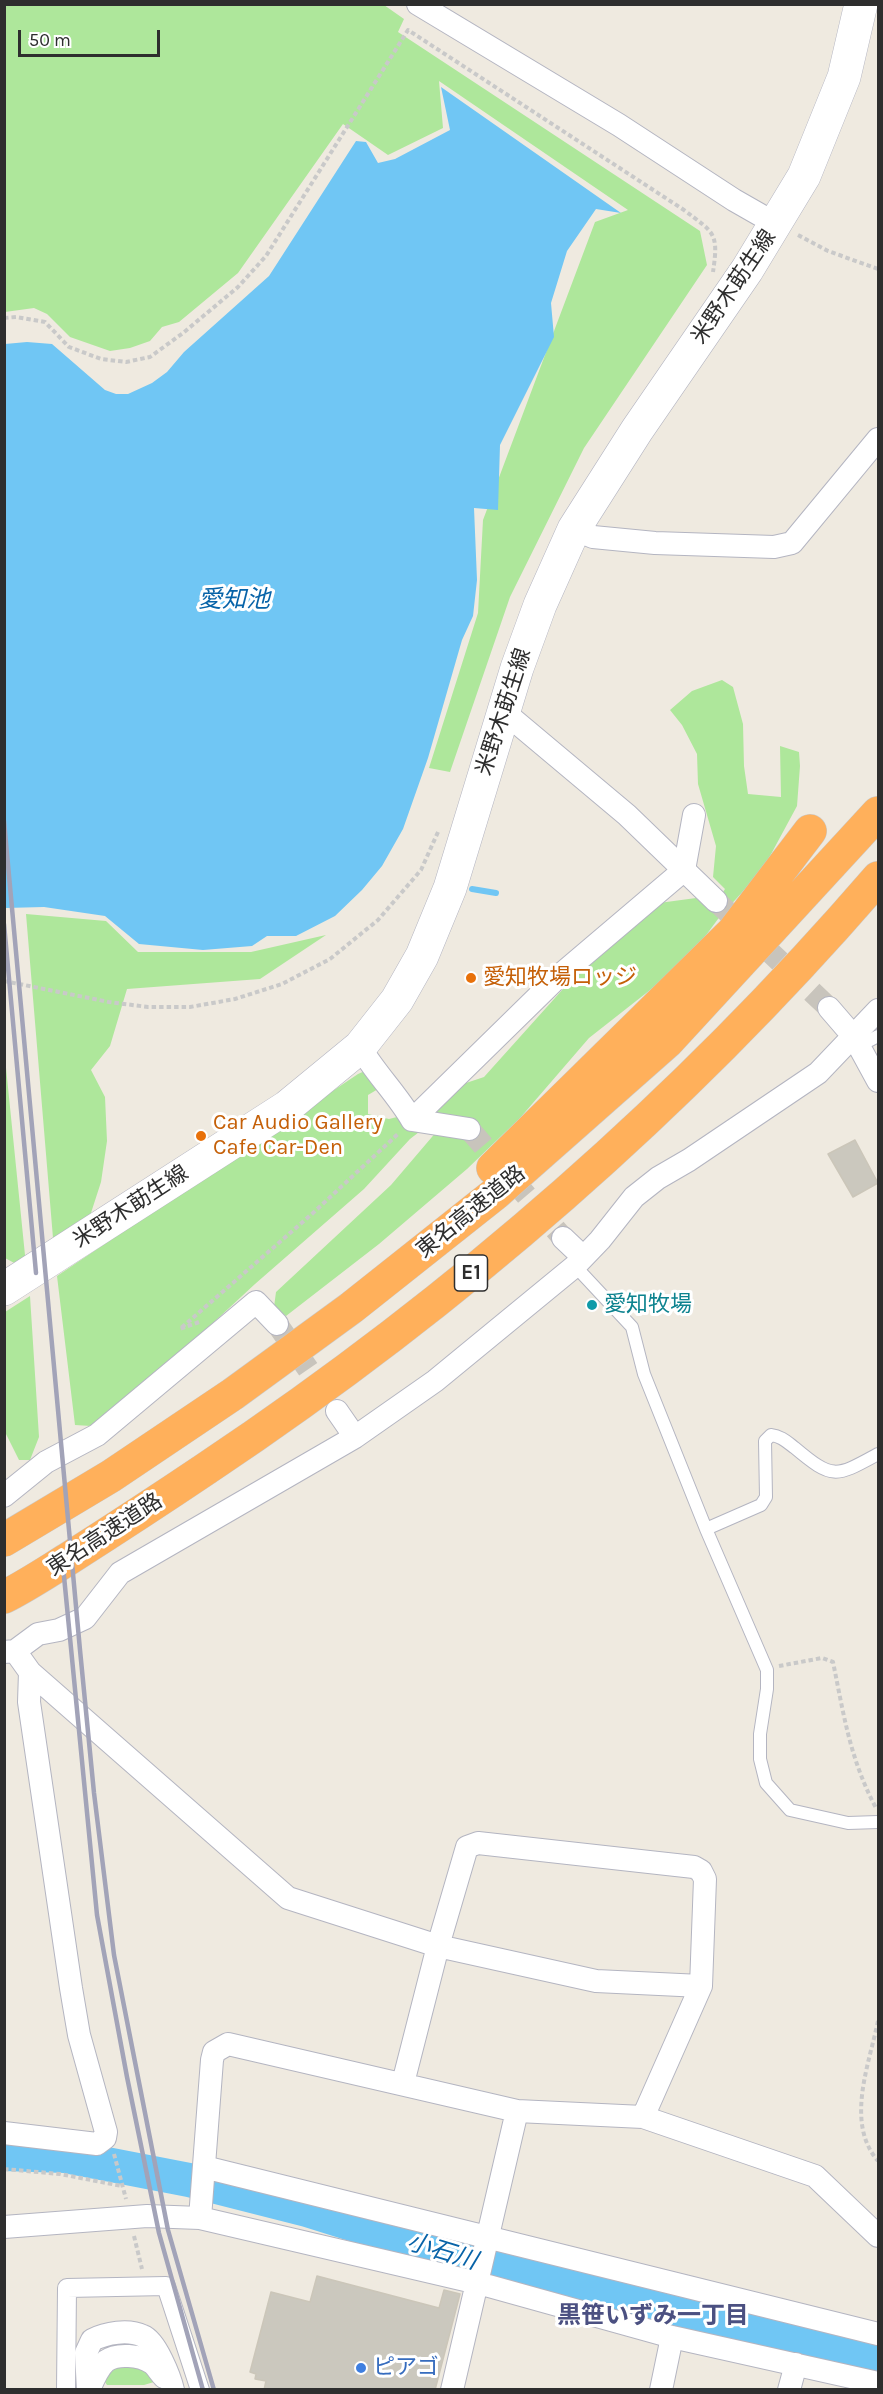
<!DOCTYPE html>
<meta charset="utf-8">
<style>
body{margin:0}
#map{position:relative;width:883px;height:2394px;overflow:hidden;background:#efeae0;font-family:Karla,sans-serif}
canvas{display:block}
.frame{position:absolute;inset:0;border:6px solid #2e2e2e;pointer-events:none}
.scale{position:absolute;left:18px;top:30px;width:142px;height:27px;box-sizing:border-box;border:3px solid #2e2e2e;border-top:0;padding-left:8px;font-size:18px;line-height:21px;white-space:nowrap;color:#2e2e2e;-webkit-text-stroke:4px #fff;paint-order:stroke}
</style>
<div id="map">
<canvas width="883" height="2394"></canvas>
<div class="frame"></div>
<div class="scale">50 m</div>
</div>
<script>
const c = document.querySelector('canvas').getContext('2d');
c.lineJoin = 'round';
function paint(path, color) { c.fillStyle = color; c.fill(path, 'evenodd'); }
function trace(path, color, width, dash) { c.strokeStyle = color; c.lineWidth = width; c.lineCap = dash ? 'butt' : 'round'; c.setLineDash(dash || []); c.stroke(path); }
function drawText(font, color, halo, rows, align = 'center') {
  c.font = font + ' Karla,"Noto Sans JP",sans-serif'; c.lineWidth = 6; c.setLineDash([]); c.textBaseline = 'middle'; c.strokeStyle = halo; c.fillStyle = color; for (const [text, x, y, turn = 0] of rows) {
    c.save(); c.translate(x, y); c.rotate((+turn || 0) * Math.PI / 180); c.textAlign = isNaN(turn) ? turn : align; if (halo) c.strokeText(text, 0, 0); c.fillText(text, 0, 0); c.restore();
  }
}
paint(new Path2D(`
 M4,5H384L404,19L398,32L700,231L707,265L584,448L510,597L450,772L429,768L478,613L483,520L595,222L628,210L439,81L443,128L388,155L343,124L238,273L179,322L162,327L150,341L130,348L110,351L70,337L47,314L34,308L5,312Z
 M722,680L733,687L743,724L744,766L748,794L781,797L780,746L799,752L800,766L797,806L763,869L718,919L698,946L659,983L589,1038L520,1118L467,1169L379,1244L286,1316L274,1307L276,1292L391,1185L449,1117L436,1119L410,1139L364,1189L255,1284L159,1373L91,1426L75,1425L57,1276L358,1074L383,1063L395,1079L368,1095V1114L389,1119L433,1108L457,1086L484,1077L572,979L622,908L696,898L711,911L725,889L713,877L716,846L698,784L697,754L682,725L670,710L692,691Z
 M26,914L106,921L138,952H251L326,935L260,979L127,989L110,1046L91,1070L105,1097L107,1141L101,1182L90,1216L54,1250Z
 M4,1048L26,1265H18L5,1258Z
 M30,1296L39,1437L30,1460H19L5,1432V1312Z
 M123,2364L147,2370L154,2382L144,2385H107L105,2382C109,2373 114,2368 123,2364Z`), '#aee79b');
paint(new Path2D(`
 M441,87L621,213L596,209L567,251L551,303L554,337L500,445L498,510L474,508L477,580L473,616L462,640L428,758L403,829L382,866L362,890L335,916L296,936H267L252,946L203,950L139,944L105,916L44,907L5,908V344L27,342L52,344L105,390L116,394H128L152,383L167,372L184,352L269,276L356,141L366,142L378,163L395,159L450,130Z`), '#70c6f4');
trace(new Path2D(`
 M472,889L496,893`), '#70c6f4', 6);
trace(new Path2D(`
 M4,2154L65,2156L189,2180L307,2210L463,2259L670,2311L878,2360`), '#70c6f4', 34);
const building = new Path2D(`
 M855,1140L878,1183L853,1197L828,1154Z
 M317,2276L439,2308L444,2290L460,2294L435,2390H264L266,2381L255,2379L256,2374L250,2372L271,2292L310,2302Z`);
paint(building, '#cbc8be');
trace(building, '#cbc6b9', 1.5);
trace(new Path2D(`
 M716,901L829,1008
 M469,1129L563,1238
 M277,1324L328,1398`), '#c8c4bc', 22, [22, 11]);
const service = new Path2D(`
 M859,1046L878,1036
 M575,1266L632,1327L644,1374L706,1529L767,1670V1689L760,1734V1759L766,1783L790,1810L848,1823L878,1822
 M706,1529L761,1505L766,1497L765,1441L771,1435C781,1436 787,1442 795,1448C833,1480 836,1477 878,1454`);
const pedestrian = new Path2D(`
 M66,2390L67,2288L166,2286L200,2390`);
const minor = new Path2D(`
 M418,4L619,125L734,200L776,224
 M574,529L593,537L655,543L774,547L792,543L878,439
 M503,711L627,815L716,901
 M829,1008L854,1037L878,1081
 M360,1047C375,1073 397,1094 412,1120
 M412,1120L558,977L684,870L694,815
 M412,1120L469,1129
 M563,1238L583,1257
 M337,1411L355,1437
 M4,1496L46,1462L97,1435L256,1302L277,1324
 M15,1651L30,1672L288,1898L438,1946L596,1981L701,1986
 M4,1652L15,1651L38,1634L59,1630L85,1618L120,1573L355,1437L435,1381L575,1266L600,1240L634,1197L658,1178L689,1160L818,1073L878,1010
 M403,2083L438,1946L467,1847L478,1843L694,1867L701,1871L705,1879L701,1986L643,2117
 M4,2133L97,2144L105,2138L106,2132L79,2035L71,1988L29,1702L30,1672
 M204,2167L878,2334
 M200,2218L212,2060L214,2052L228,2044L517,2111L643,2117L815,2176L878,2236
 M4,2227L147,2216L200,2218L478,2283L672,2337L878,2383
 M88,2390L86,2353L92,2340C106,2333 128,2329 143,2336C156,2341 170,2377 173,2390
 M89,2390C93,2380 98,2368 106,2361C117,2353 140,2355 152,2363C156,2366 160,2373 164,2377
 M452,2390L517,2111
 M661,2390L672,2337
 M789,2390L796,2364`);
const secondary = new Path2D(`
 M4,1289L287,1107L360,1047L397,1000L422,956L450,888L517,668L540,605L574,529L637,430L747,270L804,176L844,77L861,4`);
const motorway = new Path2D(`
 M493,1168L733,932L810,831
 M4,1540L111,1476L233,1394L351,1308L496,1193L667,1042L878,813
 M4,1597C26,1586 47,1572 68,1559C115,1529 161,1499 207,1468C455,1302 683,1104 878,878`);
trace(service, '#b4b5c1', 14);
trace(pedestrian, '#b4b5c1', 20);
trace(minor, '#b4b5c1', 24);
trace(secondary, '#b4b5c1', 34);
trace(motorway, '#c9c9c9', 34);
trace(new Path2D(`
 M798,235L828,251L878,269
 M4,318L16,317L45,322L69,347L101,359L126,362L150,357L183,333L238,287L266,256L408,30L684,210C714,233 719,232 713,272
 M4,981L109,1002L148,1007H190L235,999L282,984L330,959L378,920L421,870L438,832
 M199,1322L180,1329L313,1213L399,1133
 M779,1666L822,1658L833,1662C844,1716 850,1759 876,1808
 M878,2021C869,2065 845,2123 878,2161
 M114,2154L126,2199
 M4,2169L60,2174L122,2186
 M134,2236L142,2269`), '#c9c9c9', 4, [4.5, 3]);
trace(service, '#fff', 12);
trace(pedestrian, '#fff', 18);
trace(minor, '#fff', 22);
trace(secondary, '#fff', 33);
trace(motorway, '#ffb05b', 33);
trace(new Path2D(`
 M4,821L80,1650L94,1793L114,1955L168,2230L214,2390
 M4,924L36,1273
 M63,1566L97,1915L127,2077L159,2233L203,2390`), '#a2a3b8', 4.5);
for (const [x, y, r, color] of [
 [471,978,6,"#e8710a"],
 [201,1136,6,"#e8710a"],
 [592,1305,6,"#0f9aa8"],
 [361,2368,6,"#3f7fe0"]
]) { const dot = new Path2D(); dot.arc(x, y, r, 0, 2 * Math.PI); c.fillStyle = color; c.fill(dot); trace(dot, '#fff', 2); }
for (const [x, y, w] of [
 [471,1273,33]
]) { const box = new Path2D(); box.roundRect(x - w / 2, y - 18, w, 36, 4.5); c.fillStyle = '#fff'; c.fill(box); trace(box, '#2e2e2e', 1.5); }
drawText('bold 21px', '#2e2e2e', null, [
 ["E1",471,1273]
]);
drawText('22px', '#2e2e2e', '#fff', [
 ["米野木莇生線",734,287,-56],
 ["米野木莇生線",504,712,-72],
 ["米野木莇生線",131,1207,-33],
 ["東名高速道路",471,1212,-39],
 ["東名高速道路",105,1535,-33]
]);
drawText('22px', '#c56008', '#fff', [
 ["愛知牧場ロッジ",483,978],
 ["Car Audio Gallery",213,1123],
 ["Cafe Car-Den",213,1148]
], 'left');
drawText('22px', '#0d838f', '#fff', [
 ["愛知牧場",604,1305]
], 'left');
drawText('22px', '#366cbe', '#fff', [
 ["ピアゴ",373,2368]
], 'left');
drawText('italic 24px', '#0763a8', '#fff', [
 ["愛知池",234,600],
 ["小石川",442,2252,17]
]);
drawText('bold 24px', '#4b5081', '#fff', [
 ["黒笹いずみ一丁目",653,2316]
]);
</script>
